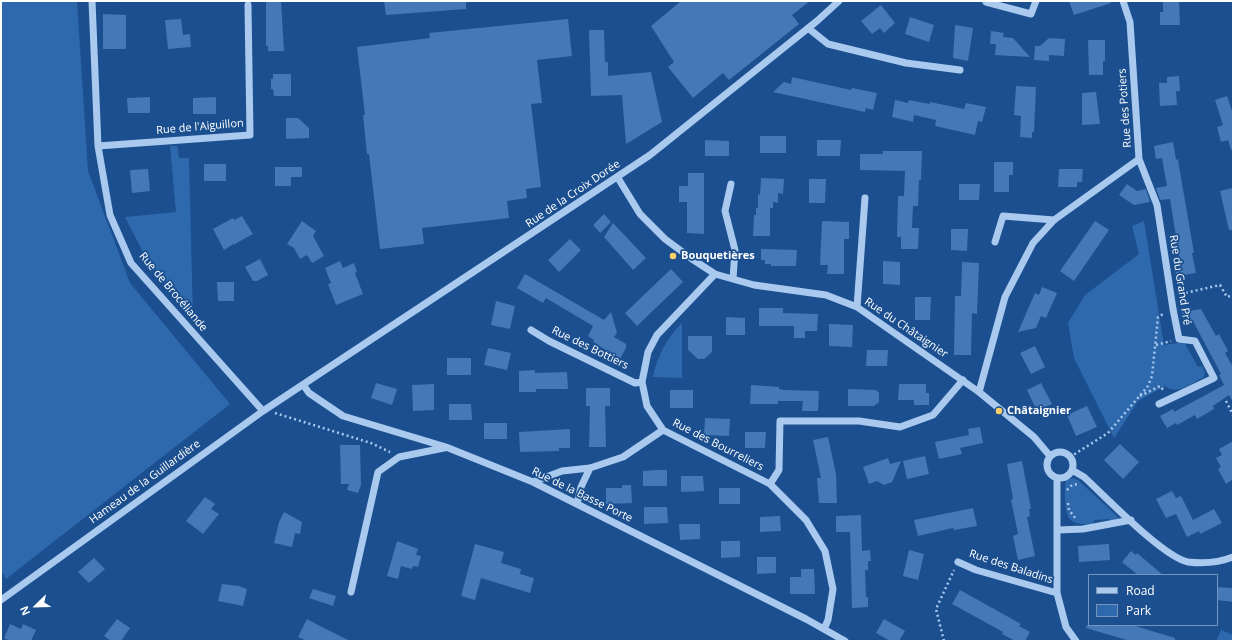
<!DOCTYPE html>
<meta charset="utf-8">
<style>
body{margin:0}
#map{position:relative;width:1234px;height:642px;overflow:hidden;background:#1b4f8f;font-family:"Open Sans",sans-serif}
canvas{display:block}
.frame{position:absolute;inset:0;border:2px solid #fff;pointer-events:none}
.legend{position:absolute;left:1088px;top:574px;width:130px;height:52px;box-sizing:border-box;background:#1b4f8f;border:1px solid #7695bc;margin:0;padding:5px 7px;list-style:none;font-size:12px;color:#fff}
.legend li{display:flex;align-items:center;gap:8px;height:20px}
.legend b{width:20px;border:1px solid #7695bc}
.north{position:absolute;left:16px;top:586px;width:40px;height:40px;-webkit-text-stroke:3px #1b4f8f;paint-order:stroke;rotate:247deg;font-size:11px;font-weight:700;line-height:16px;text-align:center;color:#fff}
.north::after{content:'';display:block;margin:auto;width:14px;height:18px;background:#fff;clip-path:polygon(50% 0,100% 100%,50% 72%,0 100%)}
</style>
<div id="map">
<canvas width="1234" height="642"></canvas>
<div class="frame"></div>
<ul class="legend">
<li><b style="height:5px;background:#a9c9ee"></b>Road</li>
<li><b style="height:11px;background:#2e69ad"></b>Park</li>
</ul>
<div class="north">N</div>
</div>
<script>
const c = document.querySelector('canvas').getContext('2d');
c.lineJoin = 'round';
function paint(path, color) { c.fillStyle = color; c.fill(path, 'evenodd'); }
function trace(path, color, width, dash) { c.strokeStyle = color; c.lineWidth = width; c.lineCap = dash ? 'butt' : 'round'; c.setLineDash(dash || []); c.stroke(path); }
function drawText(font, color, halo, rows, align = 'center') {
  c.font = font + ' "Open Sans",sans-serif'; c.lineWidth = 3.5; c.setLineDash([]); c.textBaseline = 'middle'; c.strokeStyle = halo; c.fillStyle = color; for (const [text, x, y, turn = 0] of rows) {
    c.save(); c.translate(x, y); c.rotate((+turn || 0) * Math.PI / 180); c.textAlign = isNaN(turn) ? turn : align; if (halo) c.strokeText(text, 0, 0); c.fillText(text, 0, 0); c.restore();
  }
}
paint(new Path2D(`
 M1,1H77L88,171L130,283L230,404L6,579L1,570Z
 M170,146H177L179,158H189L193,319L148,262L125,217L176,212Z
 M1144,221L1164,345L1184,342L1198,367L1202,366L1205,372L1204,377C1192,383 1177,396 1165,386L1138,401L1114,438L1074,358L1068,323L1085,295L1139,254L1132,226Z
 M682,323V378L653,377C657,356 667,338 682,323Z
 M1073,478L1078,480L1118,517V521L1113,523L1109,519L1095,520L1092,524C1085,524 1077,525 1071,520C1064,515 1064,488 1066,480Z
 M1221,630L1233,635V641H1216Z`), '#2e69ad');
paint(new Path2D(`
 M266,1H281L284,51H268V46H266Z
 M384,1H466V9L386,15Z
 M681,1H810L792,15L799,24L729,80L723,73L693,98L668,67L674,62L651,26Z
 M1069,1H1111V3L1074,15Z
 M1163,1H1179L1180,25H1160V12H1163Z
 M881,5L895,23L884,33L880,28L872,34L861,21Z
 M103,14L126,15V49H103Z
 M910,17L934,25L929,42L905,34Z
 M181,19L183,35L190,34L191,47L168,49L165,20Z
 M568,19L572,56L537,60L542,103L531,104L541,187L526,189L527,198L507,201L509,218L422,228L424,244L380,249L369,154H367L363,115H365L357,47L430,38L429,33Z
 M955,25L973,28L968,61L953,58Z
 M589,30H604L605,62H608V76L651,72L662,122L626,144L622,95L591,96Z
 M991,31L1004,33L1003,37L1013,38L1030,57L995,55L996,44H990Z
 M1049,38L1065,39L1064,56L1049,55V61L1034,60L1035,46H1040Z
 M1088,40H1105V61H1103V75H1089Z
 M273,74H291V96H274L273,89H271V79H273Z
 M1179,76L1180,91H1176L1177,105L1160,106L1159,83H1167V77Z
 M792,77L851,90L852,88L877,93L873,110L866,108L865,112L773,92L784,82L791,84Z
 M1016,86L1036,87L1034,132H1032V138L1020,137L1021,116L1014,115Z
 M1096,92L1100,124L1082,125V93Z
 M1227,96L1233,114V149L1231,150L1228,140L1221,142L1217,127L1223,125L1215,100Z
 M150,97V113H128L127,98Z
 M216,97V114H193V98Z
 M895,100L908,103L909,100L930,104V102L964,109L966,103L986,107L982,122L978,121L975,135L935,126L936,120L914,115L913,122L892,117Z
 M286,118H298L309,128V138L286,139Z
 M760,136H786V153H760Z
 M705,140L729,141V156H705Z
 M817,140H841L840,156H817Z
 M1173,142L1176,160L1178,159L1179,166L1194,253H1192L1196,273L1176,276L1174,263L1180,262L1170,199L1160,200L1156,188L1167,186L1162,158L1156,159L1154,146Z
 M883,151H922L921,180H919L918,206H913L912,228H919L918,249H901V237H897L898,196H904L905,171L860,170V154H883Z
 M994,162H1013V175H1009V192H994Z
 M204,164H226V181H204Z
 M275,167H302V177H291V186H275Z
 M148,169L150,191L132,193L130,170Z
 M1059,169H1083L1082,182H1077V187H1058Z
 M688,173H704V234L687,233V202H679V186H688Z
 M761,178L784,179L783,194L778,193V203L773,202V208H770V236H753L754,215H756V208H758V194L760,195Z
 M809,179H826L825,203H809Z
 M959,184H980L979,200H959Z
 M1127,184L1137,191L1146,189L1150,202L1134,205L1119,195Z
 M1233,188V230H1229L1220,191Z
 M604,214L611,222L600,233L593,225Z
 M242,216L253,234L233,245L232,243V245L224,250L213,229L233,218L234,220Z
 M302,221L316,231L313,236L324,256L312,263L307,255L300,259L294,248L287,244Z
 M822,221L849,222V239H844V274H827L828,265H820Z
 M1095,221L1109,230L1074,281L1060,271Z
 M613,223L646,258L633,270L604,237Z
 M951,229H968L967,251L951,250Z
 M570,239L581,250L559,272L548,260Z
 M761,249L797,250L796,266H771V264H765V260H761Z
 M260,259L268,275L257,281H253L245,267Z
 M340,261L343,268L354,263L357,272L355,273L363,294L336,305L328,284L331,283L325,268Z
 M883,261L900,262V285L883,284Z
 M962,262L979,263L977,314L972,313L971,355H954L955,296H961Z
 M671,269L683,282L637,326L625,313Z
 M525,274L604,320L611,312L617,333L614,337L626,344V348L620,359L593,342L594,340L588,336L593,326L546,298L543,303L517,288Z
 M217,282H234V301H218Z
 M1042,287L1057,293L1046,318L1041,316L1036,328L1018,332L1035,293L1039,295Z
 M915,297H931L930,320H915Z
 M496,301L515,306L510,329L491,325Z
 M759,308H783V313L818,314L817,331H805V338H794V326H759Z
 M1201,309L1216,336L1219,334L1228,351L1225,353L1233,367V402L1229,395L1213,406L1214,409L1197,419L1195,415L1177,425L1176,423L1167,428L1160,416L1173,409L1174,412L1224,385L1219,375L1221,374L1194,323L1184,325L1182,312Z
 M726,317L745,318V335H726Z
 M829,324L853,325L852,347L829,346Z
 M688,336H712V352L704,359H698L688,350Z
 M1035,346L1045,367L1031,374L1020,353Z
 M488,348L511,353L507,370L484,365Z
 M867,350H888L887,366H866Z
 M447,358H471V375H447Z
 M535,370V373L567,372L568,389H536V392H519V371Z
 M376,383L397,389L392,405L371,398Z
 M1041,383L1052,404L1037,411L1027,390Z
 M434,384V410L413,411L412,385Z
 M899,384H926V393H929V405H914V400H898Z
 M751,385L779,387V389L784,390L819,391L818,411H802L803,401H778V404H750Z
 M586,388H610V406H605L606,447H589L590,406H586Z
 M848,389L876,390L879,393V402L874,406H848Z
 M670,390H693V408H670Z
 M449,404H471L472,420H449Z
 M1087,406L1097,427L1076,436L1067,415Z
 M705,418L730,419L729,436L704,435Z
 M484,423H507V439H484Z
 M980,427L983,443L960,448L962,454L939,459L935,442L969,435L968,429Z
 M570,429V448H559V451L520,452L519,432Z
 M745,432H766L765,448H745Z
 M828,437L836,474L837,503H819L817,478H821L813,440Z
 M1233,441V479L1226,484L1218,469L1221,467L1216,458L1222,455L1219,449Z
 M1120,444L1139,462L1123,479L1104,460Z
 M340,445H360L361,485L358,493L347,490L349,484H341Z
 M925,456L929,474L907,479L903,461Z
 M888,458L890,464L901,461L892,482L884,485L877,481L869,484L863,467Z
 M1022,461L1031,509H1029L1030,516L1027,517L1035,556L1018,560L1013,536L1018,534L1011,500L1013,499L1007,464Z
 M655,470H667V486H643V471Z
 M681,476H703L704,491L681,492Z
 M622,485H631L632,503L606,504V488H622Z
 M719,488H740V504H719Z
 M1172,491L1176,498L1181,496L1193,520L1214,509L1222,523L1200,534L1199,531L1187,537L1176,514L1166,518L1156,499Z
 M205,497L215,504L211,509L219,514L203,534L186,521Z
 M644,507H667L668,523L644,524Z
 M973,508L977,526L954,530L953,528L918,536L914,520Z
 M284,512L302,522L300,534L295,533L292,547L274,543L279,522Z
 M861,515L862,551L870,550L871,561H868V570H865L866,597H868V607L852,608L850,532H836V516Z
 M780,516L781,531L760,532V517Z
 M679,524H700V539L680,540Z
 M397,541L418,549L416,555L421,556L418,567L413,566L412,569L401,566L398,579L387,576Z
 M721,541H740V557L721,558Z
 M475,544L504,552L501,563L521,569L520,574L534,578L530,593L481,578L475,600L461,596Z
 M1109,544L1110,560L1079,562L1078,546Z
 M909,550L924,554L918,580L903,576Z
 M1131,551L1136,555L1137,553L1163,575H1138L1122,562Z
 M757,557H776V573L757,574Z
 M94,558L105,569L89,583L78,572Z
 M801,569H814L815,594H790V577H801Z
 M222,584L239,586L247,589L243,606L218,601Z
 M1217,587L1233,588V602L1217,600Z
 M313,589L336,596L333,606L309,598Z
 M960,590L1021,624L1019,626L1030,632L1025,641H1015L1002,634L1003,632L952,604Z
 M117,619L130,628L121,641H111L104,636Z
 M307,619L320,626L350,641H307L298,637Z
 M884,619L905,631L899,641H890L876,633Z
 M10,624L21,629L23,624L36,630L31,641H10L4,638Z
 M1087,625H1132L1175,638V641H1130L1086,628Z`), '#4478b7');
trace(new Path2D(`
 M1181,294L1220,285L1227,297L1233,295
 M1156,345L1171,341
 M1140,396L1160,386L1164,391
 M1226,401L1233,415
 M275,413L371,443L390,452
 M1070,457L1108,433L1148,386L1152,376L1158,317L1165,313
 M1067,490L1072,485L1078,484
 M1068,503L1069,510L1076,519
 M944,641L936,609L954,570`), '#a9c9ee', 2.5, [2, 3]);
trace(new Path2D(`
 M92,1L98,146L110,215L131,263L263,411
 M986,2L1031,14L1036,1
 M808,28L828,44L906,63L960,70
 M98,146L250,135L248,5
 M1139,159L1157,205L1173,309L1179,339L1195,341L1214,378L1159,404
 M618,178L640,214L665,239L692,259L715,274L754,285L826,295L857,307L979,392L1034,437L1050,456
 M731,184L725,211L735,250L733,279
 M995,242L1003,216L1054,220
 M857,307L865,198
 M531,330L549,341L635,383L642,382
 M304,386L309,393L343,416L446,447L533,482L806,619L845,641
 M979,392L1005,297L1033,243L1054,220L1139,159L1130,22L1123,1
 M663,430L647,406L642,382L648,352L657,335L715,274
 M1047 465a13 13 0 1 1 26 0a13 13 0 1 1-26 0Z
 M1072,470L1084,477C1106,497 1163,557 1188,562C1204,564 1218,563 1233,557
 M1057,478V593L1066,627L1076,641
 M533,482L562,471L590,468L623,457L663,430L770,484L806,520L825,551L833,589L828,620L824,629
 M770,484L779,470L780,421H859L900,427L933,415L963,380
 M577,504L581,487L590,468
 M1058,530L1083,529L1131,520
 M958,562L976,570L1057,593
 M351,592L378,472L399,457L444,448
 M1,600L263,411L650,155L817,21L839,1`), '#a9c9ee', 7);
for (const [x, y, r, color] of [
 [673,256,4,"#ffd166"],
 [999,411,4,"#ffd166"]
]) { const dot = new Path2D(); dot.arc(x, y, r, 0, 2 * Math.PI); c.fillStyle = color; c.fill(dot); trace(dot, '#1b4f8f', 1.5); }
drawText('11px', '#fff', '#1b4f8f', [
 ["Rue des Potiers",1125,108,-94],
 ["Rue de l'Aiguillon",200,127,-5],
 ["Rue de la Croix Dorée",573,194,-34],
 ["Rue du Grand Pré",1180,280,81],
 ["Rue de Brocéliande",173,292,50],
 ["Rue du Châtaignier",906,328,34],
 ["Rue des Bottiers",590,348,26],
 ["Rue des Bourreliers",718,445,27],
 ["Hameau de la Guillardière",145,482,-36],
 ["Rue de la Basse Porte",582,495,26],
 ["Rue des Baladins",1011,567,18]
]);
drawText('bold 11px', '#fff', '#1b4f8f', [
 ["Bouquetières",681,256],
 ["Châtaignier",1007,411]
], 'left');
</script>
